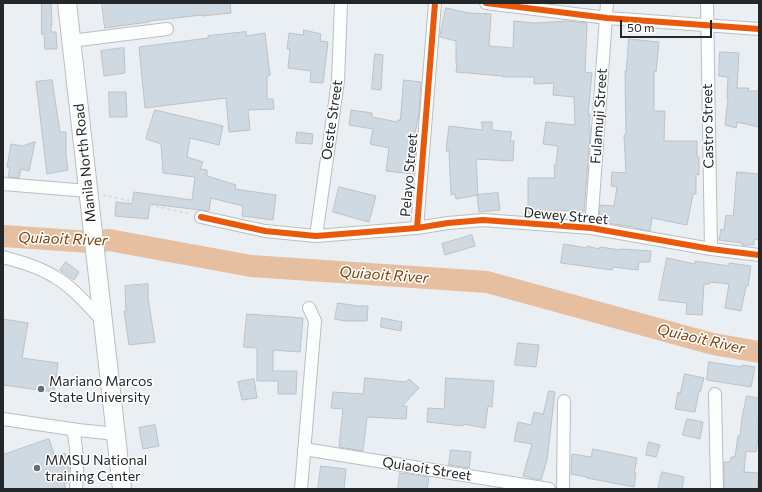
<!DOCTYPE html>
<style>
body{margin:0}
#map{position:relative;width:762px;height:492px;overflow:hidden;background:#eaeff4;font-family:Commissioner,sans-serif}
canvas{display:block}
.frame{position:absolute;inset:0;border:4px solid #242729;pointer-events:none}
.scale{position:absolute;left:620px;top:20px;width:92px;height:18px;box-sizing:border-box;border:2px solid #242729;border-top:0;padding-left:5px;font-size:12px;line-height:14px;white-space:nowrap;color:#242729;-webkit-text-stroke:3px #fff;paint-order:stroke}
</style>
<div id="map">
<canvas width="762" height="492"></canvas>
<div class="frame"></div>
<div class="scale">50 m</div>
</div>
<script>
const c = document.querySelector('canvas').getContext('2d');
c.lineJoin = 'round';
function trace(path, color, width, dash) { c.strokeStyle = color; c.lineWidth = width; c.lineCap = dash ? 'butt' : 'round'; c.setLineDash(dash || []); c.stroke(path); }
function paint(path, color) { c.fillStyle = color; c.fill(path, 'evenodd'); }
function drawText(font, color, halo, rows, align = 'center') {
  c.font = font + ' Commissioner,sans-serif'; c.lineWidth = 3; c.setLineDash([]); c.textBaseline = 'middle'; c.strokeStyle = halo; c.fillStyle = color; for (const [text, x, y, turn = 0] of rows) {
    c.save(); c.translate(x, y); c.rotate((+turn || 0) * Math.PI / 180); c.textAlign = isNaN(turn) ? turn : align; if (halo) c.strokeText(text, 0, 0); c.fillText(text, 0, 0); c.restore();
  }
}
trace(new Path2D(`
 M3,236L90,242L109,240L251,266L487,282L713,344L759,352`), '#e5bf9f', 22);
const building = new Path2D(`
 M42,3H51L52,25H51V32H56L57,49H45L44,34H42Z
 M102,3H230L231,13L202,16V15L149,21V22L105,28Z
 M446,8L469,13L491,14L489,46L513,48L514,21L535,23L567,21L587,23L585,72L592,73L588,114H590L589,126H590V135L584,212L557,210V213H528V178H555L554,165H556L558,146L543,144L546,122L575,125L574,97L553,95L554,83L534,84V77H503V76L456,72L457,63H456V41L440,37Z
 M304,30L321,34L320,41L328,42L323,83L310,82L311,71L288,68L290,49H287L289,33L303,35Z
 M246,32V36L265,33L270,75L267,76V99H273L274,109L248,110L250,130L229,132L226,98L145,108L139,47L208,38V36Z
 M629,39L659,42L656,72L654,71V95V94V111H665L664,141H697V157H699V175L696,174V194H693L687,225L652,218L650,231L634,228V227L599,222L600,205L614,206L617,187L611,186L612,172L626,173L624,135H626L625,71H626Z
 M124,48L125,73L104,76L101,51Z
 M720,52L739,53L737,88H749L748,91H759V127L737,122L736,128L725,125L728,99H727L728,77L719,76Z
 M375,54L383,55L381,90L372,89Z
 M52,80L60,132H66V155L68,170L47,174L36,82Z
 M404,80L421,82L419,115L412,147L416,148L414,174L386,171L389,148L370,144L373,129L349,125L351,110L372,113V117L397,122L398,120H400Z
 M109,92H126L127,117H110Z
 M155,110L223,126L219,145L190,138L187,157L203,162L200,169L207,170V176L236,185L235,189L276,195L273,220L242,216L243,206L211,198L209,211L150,204L148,219L115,216L116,202L132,204L134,192L192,200L195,177L163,173L161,144L146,139Z
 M482,122H492V130L512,132L510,141H514L513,161L476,159L478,195L456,199L455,194L451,195L449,151H446L449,126L482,130Z
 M297,132L313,134L312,144L296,143Z
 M35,142L29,171L21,169L19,178L8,177L10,167H7L11,144L22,146Z
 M737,172L759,174V240L754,239V245H742V243L719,240L721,229L724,230L726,215L733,216Z
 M339,187L376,196L369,222L333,212Z
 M498,193L500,210L479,212L477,195Z
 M472,235L475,246L445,255L442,244Z
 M564,244L587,248V246L599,249L600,247L621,250V249L651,251L650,262H639L638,270L613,267L612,270L561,263Z
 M667,258L695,264V261L729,266V263L751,266L748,286H746L741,311L725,308L729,284L710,282L709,284H704L702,315L686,314L687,303L659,300Z
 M66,262L79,272L74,280L60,270Z
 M148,284V298L155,342L129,345L124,311H126L125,286Z
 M338,303L358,306H368L367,321H344L335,319Z
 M247,314L303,318L300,352L273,350V371H297L296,394H278V381H257V348L244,347Z
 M382,318L402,322L401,331L381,327Z
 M3,319L28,323L22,358L58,363L54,392L3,385Z
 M518,343L539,345L536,367L515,365Z
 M709,362L742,367V365L755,367L751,387L707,380Z
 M685,374L704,378L700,392L699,391L695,412L675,409L678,392L680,393Z
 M365,378L406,382L409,379L419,388L402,406H407L406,419L367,417L363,451L339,447L343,409L331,408L333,392L363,394Z
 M446,378L494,381L492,407L488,406L485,428L463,424V426L427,422L428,408L444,409Z
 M254,379L257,398L242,400L238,382Z
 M549,391L555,392L547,460L541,480L523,476L532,444L514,441L518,422L531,425L534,412L543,414Z
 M747,396L759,398L758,439L756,452L746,451L744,472L759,473L757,489H724V462H730L731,457H735L738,436H740L742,418Z
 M687,419L703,422L700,439L683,435Z
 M155,425L159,446L143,449L139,428Z
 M49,439L55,457L65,453L69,466V482L64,483L66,489H3V455Z
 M649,442L660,445L656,457L646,455Z
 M593,449L637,458L634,473H636L634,487L587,478V477L571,474L572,454L591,457Z
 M451,450L471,452L469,468L449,465Z
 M321,466L346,469L344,489H318Z
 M662,472L684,477L682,489H658Z
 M400,473L429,477L427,489H398Z`);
paint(building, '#ced9e2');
trace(building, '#bdc1c4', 1);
const minor = new Path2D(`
 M486,3L607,18L759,29
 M707,3L711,249
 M71,41L167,29
 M3,184L88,191
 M201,217L265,231L316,236L417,228L435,3
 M417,228L448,223L483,220L591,228L711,249L759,255
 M591,228L607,3
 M316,236L338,81L341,3
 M3,257C21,262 39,267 55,277C74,288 88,306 103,321
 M715,394L717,489
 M3,419L78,430L116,434
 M73,429C77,449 78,469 76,489
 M304,449L549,489
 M301,489L315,321L309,308
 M563,489L564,401`);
const highway = new Path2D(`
 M67,3L122,489`);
trace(minor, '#babec1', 14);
trace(highway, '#babec1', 20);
trace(new Path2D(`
 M103,195L191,214`), '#d9dbdc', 2, [3, 3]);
trace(minor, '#fcfdfd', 12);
trace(highway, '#fcfdfd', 18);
trace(new Path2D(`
 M486,3L607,18L759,29
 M201,217L265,231L316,236L417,228L435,3
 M417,228L448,223L483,220L591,228L711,249L759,255`), '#e8590c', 6);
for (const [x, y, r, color] of [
 [41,389,4,"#696d70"],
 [37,468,4,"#696d70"]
]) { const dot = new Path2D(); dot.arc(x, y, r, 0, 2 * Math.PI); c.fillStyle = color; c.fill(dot); trace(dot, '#fff', 1.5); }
drawText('14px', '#242729', '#fff', [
 ["Fulamuji Street",599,116,-86],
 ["Oeste Street",332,120,-82],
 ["Castro Street",708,126,-91],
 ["Manila North Road",85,163,-96],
 ["Pelayo Street",409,175,-85],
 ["Dewey Street",566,216,5],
 ["Quiaoit Street",427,469,9]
]);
drawText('14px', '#242729', '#fff', [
 ["Mariano Marcos",49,381],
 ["State University",49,397],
 ["MMSU National",45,460],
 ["training Center",45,476]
], 'left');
drawText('italic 15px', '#79440c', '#fff', [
 ["Quiaoit River",63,239,2],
 ["Quiaoit River",384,275,4],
 ["Quiaoit River",701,339,13]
]);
</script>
